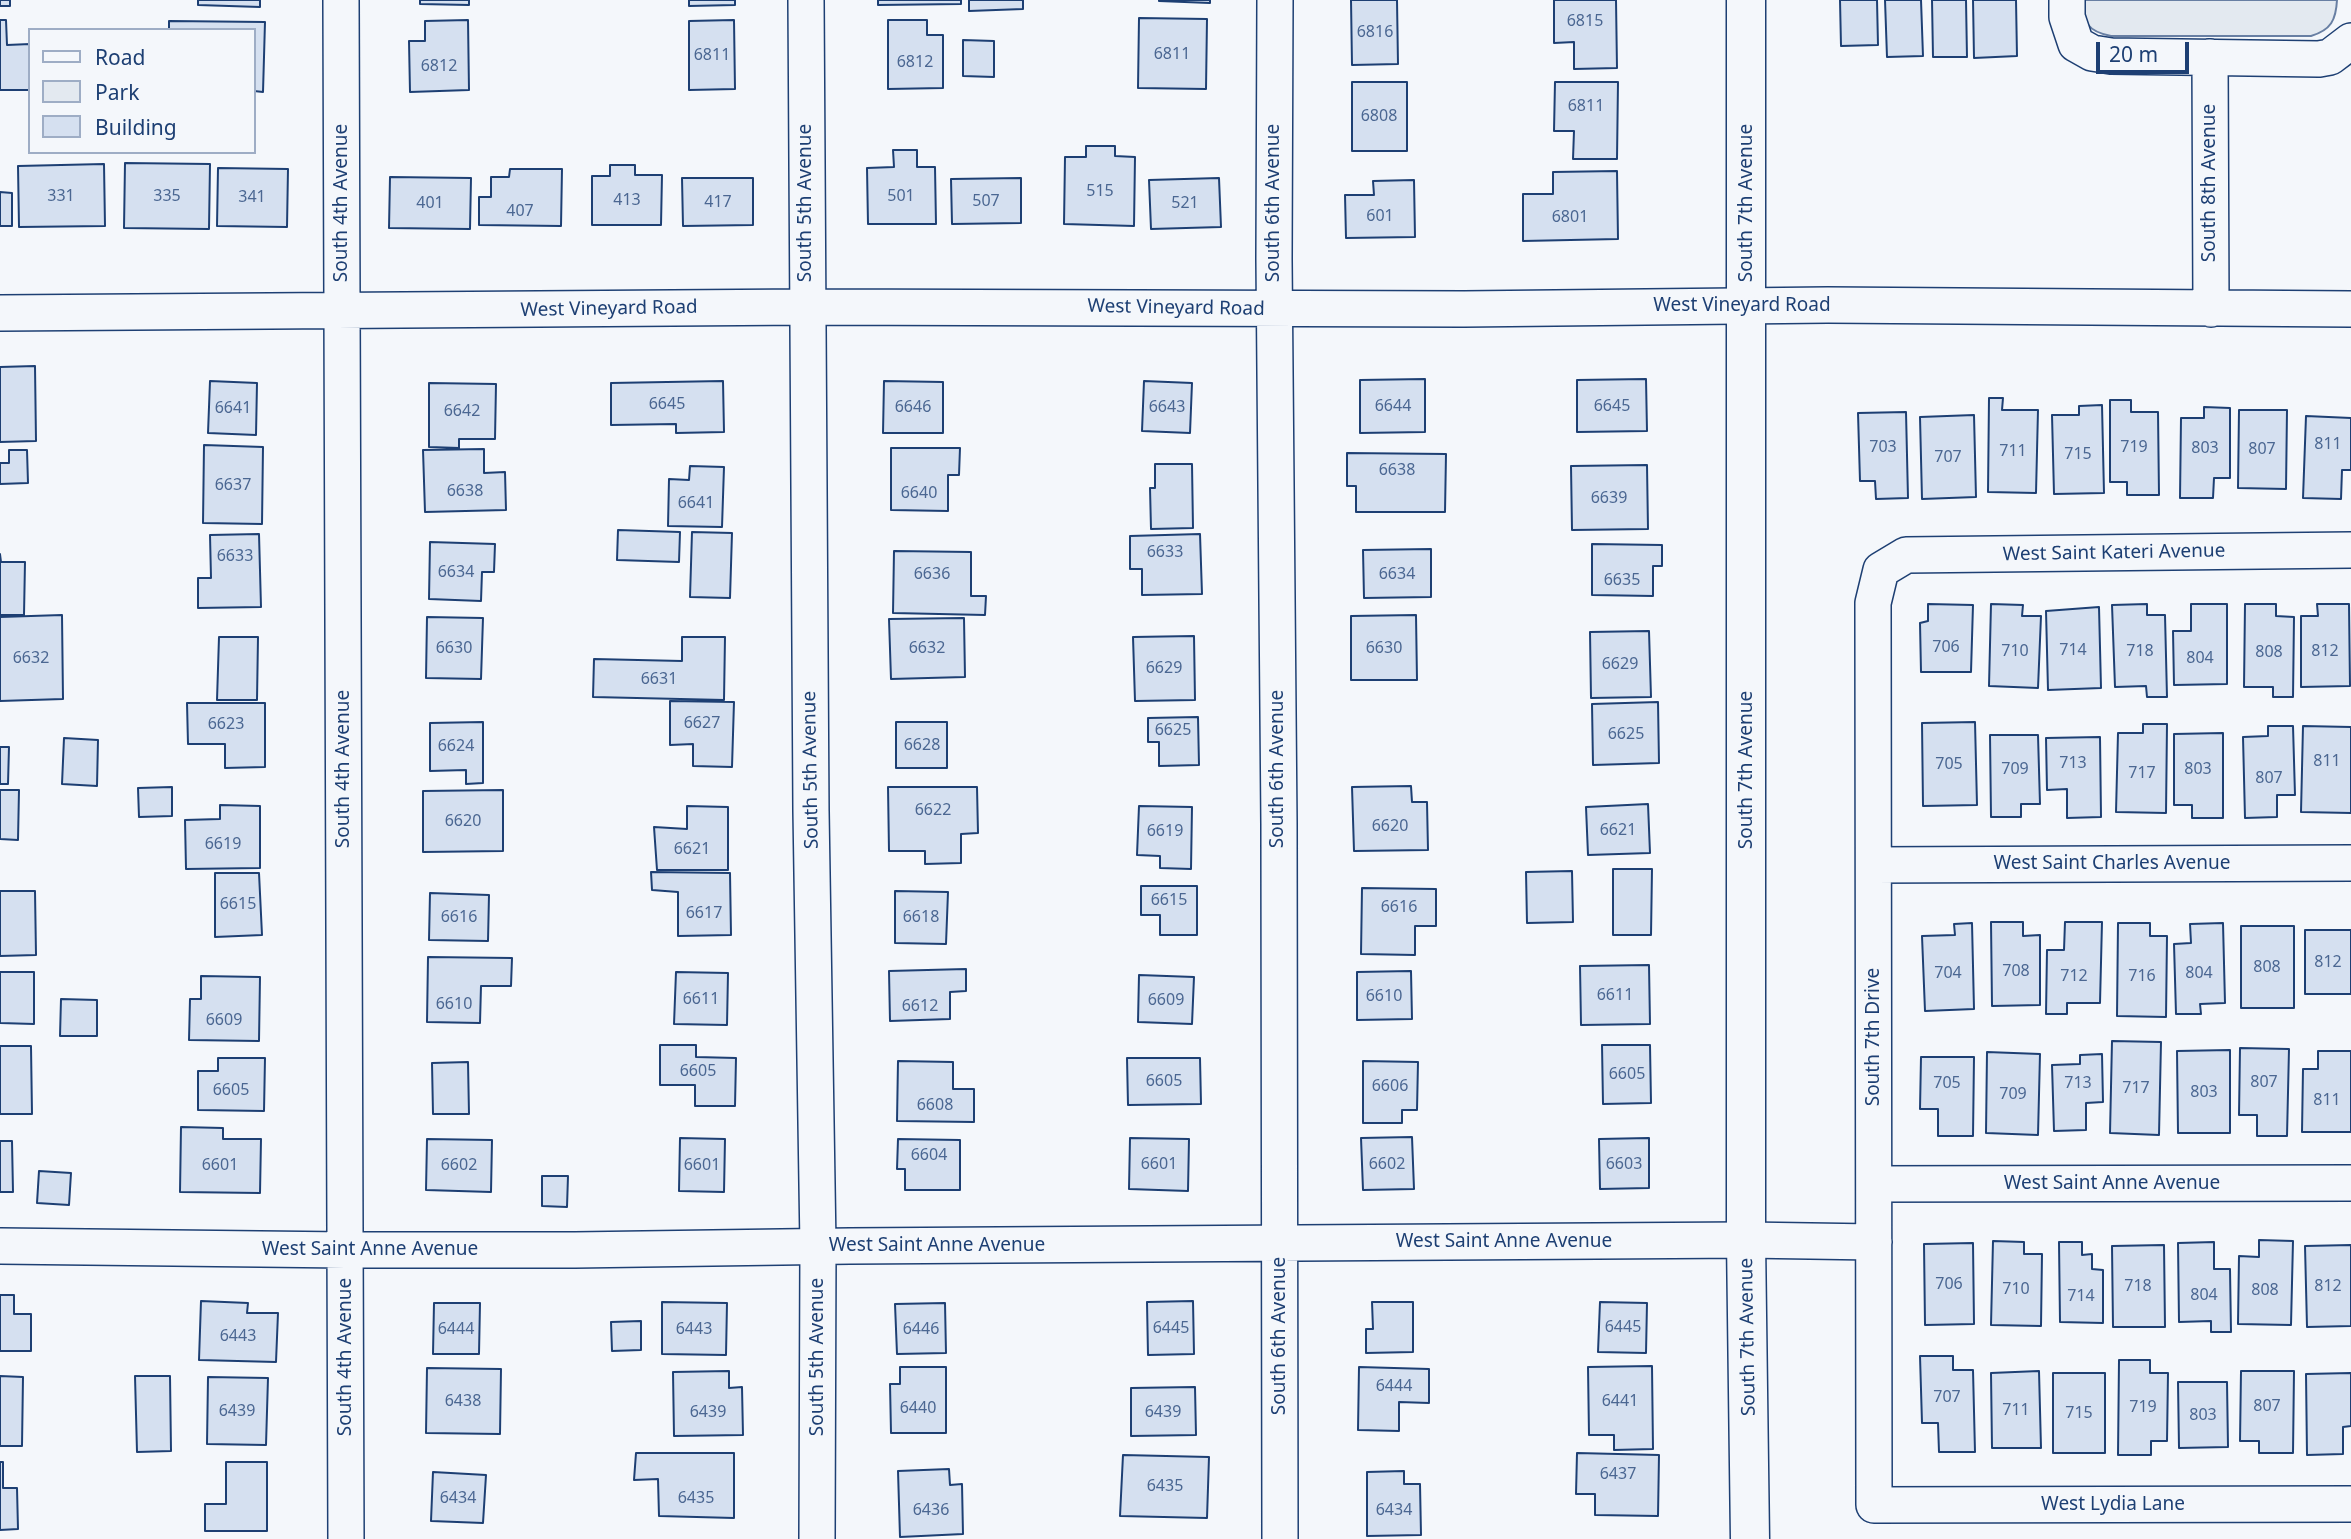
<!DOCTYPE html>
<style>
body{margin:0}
#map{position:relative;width:2351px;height:1539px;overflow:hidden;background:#f4f7fb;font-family:"Noto Sans",sans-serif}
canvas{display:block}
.legend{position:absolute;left:28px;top:28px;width:228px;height:126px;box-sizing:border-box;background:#f4f7fb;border:2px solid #9eadc5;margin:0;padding:9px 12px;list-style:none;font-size:21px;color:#1d3f73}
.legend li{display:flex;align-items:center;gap:14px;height:35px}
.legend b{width:35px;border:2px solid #9eadc5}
.scale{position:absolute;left:2096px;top:42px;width:93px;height:32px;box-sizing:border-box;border:4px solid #1d3f73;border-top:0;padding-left:9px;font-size:21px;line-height:24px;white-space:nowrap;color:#1d3f73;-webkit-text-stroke:5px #f4f7fb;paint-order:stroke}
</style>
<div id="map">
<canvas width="2351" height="1539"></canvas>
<ul class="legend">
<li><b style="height:9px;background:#f4f7fb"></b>Road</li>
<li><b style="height:19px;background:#e3e9f0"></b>Park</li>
<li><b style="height:19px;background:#d5e0f0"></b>Building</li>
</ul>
<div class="scale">20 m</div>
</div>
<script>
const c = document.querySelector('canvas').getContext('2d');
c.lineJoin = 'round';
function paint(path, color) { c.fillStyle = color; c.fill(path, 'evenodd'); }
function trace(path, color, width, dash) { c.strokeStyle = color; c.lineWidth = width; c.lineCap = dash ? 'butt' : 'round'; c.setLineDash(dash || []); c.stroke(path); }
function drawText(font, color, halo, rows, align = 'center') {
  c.font = font + ' "Noto Sans",sans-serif'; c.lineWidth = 5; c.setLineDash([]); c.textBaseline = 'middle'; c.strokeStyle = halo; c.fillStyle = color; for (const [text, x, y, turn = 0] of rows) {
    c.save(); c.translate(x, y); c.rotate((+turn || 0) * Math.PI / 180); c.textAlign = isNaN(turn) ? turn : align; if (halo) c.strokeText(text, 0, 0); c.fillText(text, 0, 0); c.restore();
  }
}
const green = new Path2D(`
 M2081,0H2337C2336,20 2331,30 2311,36H2111C2086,31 2085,23 2081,0Z`);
paint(green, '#e3e9f0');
trace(green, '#687fa3', 2);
const building = new Path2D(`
 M0,0H10V6H0Z
 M198,0H260V7L198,5Z
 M420,0H469V5L420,4Z
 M689,0H735V5L689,6Z
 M878,0H961V4L878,5Z
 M969,0H1023V9L969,11Z
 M1159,0H1210V3L1159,1Z
 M1351,0H1397L1398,64L1352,65Z
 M1554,0H1616L1617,68L1574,69V42L1554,43Z
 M1840,0H1877L1878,45L1841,46Z
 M1885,0H1921L1923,56L1887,57Z
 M1932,0H1966L1967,57H1933Z
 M1973,0H2016L2017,56L1974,58Z
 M1139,18L1207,19L1206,89L1138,88Z
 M0,20H6L7,45L30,44V90H0Z
 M468,20L469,90L410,92L409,41H425V21Z
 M734,20L735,89L689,90V21Z
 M888,20H927V35H943V88L888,89Z
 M169,21L265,22L263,92L254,91V30H169Z
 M963,40L994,41V77L963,76Z
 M1352,82H1407V151H1352Z
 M1555,82H1618L1617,159H1573L1574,131H1554Z
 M1086,146H1115V156L1135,157L1134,226L1064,224L1065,157H1086Z
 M893,150H917V167H935L936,224H868L867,168L894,167Z
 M125,163L210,164L209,229L124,228Z
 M104,164L105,226L19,227L18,166Z
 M610,165H635V175H662L661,225H592V176H610Z
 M218,168L288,169L287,227L217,226Z
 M510,169H562L561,226L479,225V197H491V177H509Z
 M1617,171L1618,239L1523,241V194H1553V172Z
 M390,177L471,178L470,229L389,228Z
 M682,178H753V225L683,226Z
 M1021,178V223L952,224L951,179Z
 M1219,178L1221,227L1151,229L1149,180Z
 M1414,180L1415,237L1346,238L1345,195H1374L1373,181Z
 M0,192L12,193V226H0Z
 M35,366L36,441L0,442V367Z
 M1425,379V432L1360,433V380Z
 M1646,379L1647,431L1577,432V380Z
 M210,381L257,383L256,435L208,433Z
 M723,381L724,432L676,433V424L611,425V383Z
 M884,381L943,382V433H883Z
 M1144,381L1192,383L1190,433L1142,431Z
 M429,383L496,384L495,439H459V448L429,447Z
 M1989,398H2003L2002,410H2038L2036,493L1988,492Z
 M2110,400H2131V412H2158L2159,495H2127V482H2110Z
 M2102,405L2104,493L2054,494L2052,415H2079V406Z
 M2204,407L2230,408V478H2214L2213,498H2180L2181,418H2204Z
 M2239,410H2287L2286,489L2238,488Z
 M1906,412L1908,498L1876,499L1875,481H1860L1858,413Z
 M1974,415L1976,497L1922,499L1920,417Z
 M2306,416L2351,418V470H2342L2341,499L2303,498Z
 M204,445L263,447L262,524L203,523Z
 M891,448H960L959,475H948V511L891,510Z
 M484,449V473L505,472L506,510L425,512L423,450Z
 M9,450H27L28,483L0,484V463H9Z
 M1347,453L1446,454L1445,512H1356V486H1347Z
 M1155,464H1192L1193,528L1151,529L1150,488H1155Z
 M1647,465L1648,529L1572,530L1571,466Z
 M690,466L724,467L722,527L668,526L669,479L689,480Z
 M618,530L680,532L679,562L617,560Z
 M692,532L732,533L730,598L690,597Z
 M259,534L261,607L198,608V578H211L210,535Z
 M1200,534L1202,594L1142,595V569H1130V536Z
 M430,542L495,544L494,572H482L481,601L429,599Z
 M1592,544L1662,545V566H1653V596L1592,595Z
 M1431,549V597L1364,598L1363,550Z
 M894,551L971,552V596H986L985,615L893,613Z
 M0,554L1,562H25L24,615H0Z
 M1928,604L1973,605L1971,672H1921L1920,623L1928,621Z
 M1991,604L2023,605L2022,616H2041L2038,688L1989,686Z
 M2147,604V615H2165L2167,697H2147L2146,686L2115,687L2112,605Z
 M2191,604H2227V684L2174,685L2173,631H2191Z
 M2245,604H2276V616L2294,617L2293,697H2273V687H2244Z
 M2317,604H2349L2350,686L2301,687V616H2318Z
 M2099,607L2101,688L2048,690L2046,611Z
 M62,615L63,699L0,701V617Z
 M1416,615L1417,680H1351V616Z
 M427,617L483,618L481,679L426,678Z
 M964,618L965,677L891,679L889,619Z
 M1649,631L1651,697L1591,698L1590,632Z
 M1194,636L1195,700L1135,701L1133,637Z
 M219,637H258L257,700H217Z
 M682,637H725L724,700L593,697L594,659L682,661Z
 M670,701L734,702L732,767L693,766V744L670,745Z
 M1658,702L1659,763L1593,765L1592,704Z
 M187,703H265V767L225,768V744H188Z
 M1198,717L1199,765L1159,766V742H1148V718Z
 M483,722V783L466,784V770L430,771V723Z
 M896,722H947V768H896Z
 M1975,722L1977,805L1923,806L1922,723Z
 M2143,724H2167L2166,813L2116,812L2118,733H2143Z
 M2268,726H2293L2295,795H2277V817L2245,818L2243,737L2268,736Z
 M2303,726L2351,727V813L2301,812Z
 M2223,733V818H2192V805H2174V734Z
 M1990,735H2038L2040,804H2021V817H1991Z
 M2100,737L2101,817L2067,818V789L2047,790L2046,738Z
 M64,738L98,740L97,786L62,784Z
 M0,747H9L8,784H0Z
 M1411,786L1412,802H1427L1428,850L1354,851L1352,787Z
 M172,787V816L139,817L138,788Z
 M888,787H977L978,833L961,834V863L925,864V851H889Z
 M0,790H19L18,840L0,839Z
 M503,790V851L423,852V791Z
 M1648,804L1650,853L1588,855L1586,807Z
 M220,805L260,806V868L186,869L185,820L220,819Z
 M687,806L728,807V870H657L654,827L687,829Z
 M1139,806L1192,807L1191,869L1160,868V856L1137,855Z
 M1613,869H1652L1651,935H1613Z
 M1572,871L1573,922L1527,923L1526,872Z
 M651,872L730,873L731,935L678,936V892L652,890Z
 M215,873H259L262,935L215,937Z
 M1141,886H1197V935H1160V915H1141Z
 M1362,888L1436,889V926H1415V955L1361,954Z
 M0,891H35L36,955L0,956Z
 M895,891L948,892L946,944L895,943Z
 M430,893L489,895L488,941L429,940Z
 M1991,922H2023V936L2040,935V1005L1992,1006Z
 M2065,922H2102L2100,1003H2067V1014H2046L2047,950H2064Z
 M1972,923L1974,1009L1925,1011L1922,936L1955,935L1954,924Z
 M2118,923H2150V936H2167L2166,1017L2117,1016Z
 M2223,923L2225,1003L2200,1004L2201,1014H2176L2174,944L2191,943L2190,924Z
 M2241,926H2294V1008H2241Z
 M2305,930H2351V994H2305Z
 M428,957L512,958L511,986H481L480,1023L427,1022Z
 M1649,965L1650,1024L1581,1025L1580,966Z
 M966,969V991L950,992V1019L890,1021L889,971Z
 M1411,971L1412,1019L1357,1020V972Z
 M0,972H34V1024L0,1023Z
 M676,972L728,973L727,1025L674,1024Z
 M1139,975L1194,977L1192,1024L1138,1022Z
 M201,976L260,977L259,1041L189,1040L190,999H201Z
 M61,999L97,1000V1036H60Z
 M2112,1041L2161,1042L2159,1135L2110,1133Z
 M660,1045H696V1057L736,1058L735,1106H695V1085H660Z
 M1602,1045H1650L1651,1103L1603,1104Z
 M0,1046H31L32,1114H0Z
 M2240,1048L2289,1049L2287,1136H2257V1115H2239Z
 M2230,1050V1133H2178L2177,1051Z
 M2318,1051H2351V1132H2302L2303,1069H2318Z
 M1987,1052L2040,1054L2038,1135L1986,1133Z
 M2102,1054L2103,1102L2086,1103V1130L2054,1131L2052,1065L2080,1064V1055Z
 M1921,1057H1974L1973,1136H1938V1109H1920Z
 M218,1058H265L264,1111L198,1110V1071H218Z
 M1127,1058H1200L1201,1104L1128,1105Z
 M898,1061L953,1062V1089H974V1122L897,1121Z
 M1363,1061L1418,1062L1417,1110H1402V1123H1363Z
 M468,1062L469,1114H433L432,1063Z
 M181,1127L223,1128V1139H261L260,1193L180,1192Z
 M1412,1137L1414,1189L1363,1190L1361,1138Z
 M680,1138L725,1139L724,1192L679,1191Z
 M1130,1138L1189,1139L1188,1191L1129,1189Z
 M1649,1138V1188L1600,1189L1599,1139Z
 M427,1139L492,1140L491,1192L426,1190Z
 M898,1139L960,1140V1190H905V1169H897Z
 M0,1141H12L13,1192H0Z
 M39,1171L71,1173L69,1205L37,1203Z
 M542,1176H568L567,1207L542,1206Z
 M2259,1240L2293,1241L2291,1325L2238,1324L2239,1256L2259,1257Z
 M1993,1241L2024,1242V1254H2042L2041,1326L1991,1325Z
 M2059,1242H2082V1255L2092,1254V1269L2103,1270V1323L2060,1322Z
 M2214,1242V1269H2230L2231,1332H2211V1321L2179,1322L2178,1243Z
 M1973,1243L1974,1324L1925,1325L1924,1244Z
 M2164,1245L2165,1327H2113L2112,1246Z
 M2351,1245V1326L2307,1327L2305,1246Z
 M0,1295H14V1314H31V1351H0Z
 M201,1301L248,1303L247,1313H278L276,1362L199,1360Z
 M1193,1301L1194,1354L1148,1355L1147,1302Z
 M662,1302L727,1303L726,1355L662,1354Z
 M1372,1302H1413V1352L1366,1353V1329H1373Z
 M1600,1302L1647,1303L1646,1353L1598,1352Z
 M434,1303H480L479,1354H433Z
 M945,1303L946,1353L897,1354L895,1304Z
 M641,1321V1350L612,1351L611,1322Z
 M1920,1356H1953V1370H1973L1975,1452H1939L1938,1423H1922Z
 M2119,1360H2150V1373H2168L2167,1441H2151V1455H2118Z
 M1652,1366L1653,1449L1614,1450V1435H1589L1588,1367Z
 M900,1367H946V1433H891L890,1384H900Z
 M1359,1367L1429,1369V1403L1399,1402V1431L1358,1430Z
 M427,1368L501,1369L500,1434L426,1433Z
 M729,1371V1388L742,1387L743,1435L674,1436L673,1372Z
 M2039,1371L2041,1448H1992L1991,1373Z
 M2241,1371H2294L2293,1453H2259V1441H2240Z
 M2053,1373H2105V1453H2053Z
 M2351,1373V1426L2343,1427V1454L2307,1455L2306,1374Z
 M0,1376L23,1377L22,1446H0Z
 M135,1376H170L171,1451L137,1452Z
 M208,1377L268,1378L266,1445L207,1444Z
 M2178,1382H2227L2228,1447L2179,1448Z
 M1195,1387L1196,1435L1131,1436V1388Z
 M636,1453H734V1518L659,1516L658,1479L634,1480Z
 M1577,1453L1659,1455L1658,1516L1595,1515V1494H1576Z
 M1123,1455L1209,1457L1207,1518L1120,1516Z
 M0,1462H3V1488H17L18,1529L0,1530Z
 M226,1462H267V1531H205V1504H226Z
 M949,1469L950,1485L962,1484L963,1534L900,1537L898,1471Z
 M1404,1471V1484H1420L1421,1535L1367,1536V1472Z
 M433,1472L486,1475L483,1523L431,1521Z`);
paint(building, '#d5e0f0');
trace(building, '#1d3f73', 2);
const minor = new Path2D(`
 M341,0L346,1539
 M806,0L811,811L818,1246L817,1539
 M1275,0L1274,259L1279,824L1280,1539
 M2067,0V17L2076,44L2092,53L2111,56L2319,59L2330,57L2351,41
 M2210,57L2211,309
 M0,313L807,307L1464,309L1828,305L2351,309
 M2351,550L1906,555L1881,570L1873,603L1874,1505L2351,1504
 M1874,865L2351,863
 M1874,1184L2351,1183
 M0,1246L346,1250H575L850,1246L1746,1240L1874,1242`);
const major = new Path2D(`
 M1746,0V1240L1750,1539`);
trace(minor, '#1d3f73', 38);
trace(major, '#1d3f73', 41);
trace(minor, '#f4f7fb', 35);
trace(major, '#f4f7fb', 38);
drawText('16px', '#4b6792', null, [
 ["6815",1585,21],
 ["6816",1375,32],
 ["6811",1172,54],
 ["6811",712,55],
 ["6812",915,62],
 ["6812",439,66],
 ["6811",1586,106],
 ["6808",1379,116],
 ["515",1100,191],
 ["331",61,196],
 ["335",167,196],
 ["501",901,196],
 ["341",252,197],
 ["413",627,200],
 ["507",986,201],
 ["417",718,202],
 ["401",430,203],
 ["521",1185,203],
 ["407",520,211],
 ["601",1380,216],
 ["6801",1570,217],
 ["6645",667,404],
 ["6644",1393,406],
 ["6645",1612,406],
 ["6646",913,407],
 ["6643",1167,407],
 ["6641",233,408],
 ["6642",462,411],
 ["811",2328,444],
 ["703",1883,447],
 ["719",2134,447],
 ["803",2205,448],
 ["807",2262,449],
 ["711",2013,451],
 ["715",2078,454],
 ["707",1948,457],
 ["6638",1397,470],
 ["6637",233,485],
 ["6638",465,491],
 ["6640",919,493],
 ["6639",1609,498],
 ["6641",696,503],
 ["6633",1165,552],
 ["6633",235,556],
 ["6634",456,572],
 ["6636",932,574],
 ["6634",1397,574],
 ["6635",1622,580],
 ["706",1946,647],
 ["6630",454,648],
 ["6632",927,648],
 ["6630",1384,648],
 ["714",2073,650],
 ["710",2015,651],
 ["718",2140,651],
 ["812",2325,651],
 ["808",2269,652],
 ["6632",31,658],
 ["804",2200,658],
 ["6629",1620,664],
 ["6629",1164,668],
 ["6631",659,679],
 ["6627",702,723],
 ["6623",226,724],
 ["6625",1173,730],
 ["6625",1626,734],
 ["6628",922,745],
 ["6624",456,746],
 ["811",2327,761],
 ["713",2073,763],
 ["705",1949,764],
 ["709",2015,769],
 ["803",2198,769],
 ["717",2142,773],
 ["807",2269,778],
 ["6622",933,810],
 ["6620",463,821],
 ["6620",1390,826],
 ["6621",1618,830],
 ["6619",1165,831],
 ["6619",223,844],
 ["6621",692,849],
 ["6615",1169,900],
 ["6615",238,904],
 ["6616",1399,907],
 ["6617",704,913],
 ["6616",459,917],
 ["6618",921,917],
 ["812",2328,962],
 ["808",2267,967],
 ["708",2016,971],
 ["704",1948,973],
 ["804",2199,973],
 ["712",2074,976],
 ["716",2142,976],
 ["6611",1615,995],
 ["6610",1384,996],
 ["6611",701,999],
 ["6609",1166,1000],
 ["6610",454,1004],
 ["6612",920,1006],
 ["6609",224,1020],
 ["6605",698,1071],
 ["6605",1627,1074],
 ["6605",1164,1081],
 ["807",2264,1082],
 ["705",1947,1083],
 ["713",2078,1083],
 ["6606",1390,1086],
 ["717",2136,1088],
 ["6605",231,1090],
 ["803",2204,1092],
 ["709",2013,1094],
 ["811",2327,1100],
 ["6608",935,1105],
 ["6604",929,1155],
 ["6601",1159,1164],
 ["6602",1387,1164],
 ["6603",1624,1164],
 ["6601",220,1165],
 ["6602",459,1165],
 ["6601",702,1165],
 ["706",1949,1284],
 ["718",2138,1286],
 ["812",2328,1286],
 ["710",2016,1289],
 ["808",2265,1290],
 ["804",2204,1295],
 ["714",2081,1296],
 ["6445",1623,1327],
 ["6445",1171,1328],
 ["6444",456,1329],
 ["6443",694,1329],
 ["6446",921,1329],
 ["6443",238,1336],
 ["6444",1394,1386],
 ["707",1947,1397],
 ["6438",463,1401],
 ["6441",1620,1401],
 ["807",2267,1406],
 ["719",2143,1407],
 ["6440",918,1408],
 ["711",2016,1410],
 ["6439",237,1411],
 ["6439",708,1412],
 ["6439",1163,1412],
 ["715",2079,1413],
 ["803",2203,1415],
 ["6437",1618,1474],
 ["6435",1165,1486],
 ["6434",458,1498],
 ["6435",696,1498],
 ["6436",931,1510],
 ["6434",1394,1510]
]);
drawText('19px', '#1d3f73', '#f4f7fb', [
 ["South 8th Avenue",2210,183,-90],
 ["South 4th Avenue",342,203,-90],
 ["South 5th Avenue",806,203,-90],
 ["South 6th Avenue",1274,203,-90],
 ["South 7th Avenue",1747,203,-90],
 ["West Vineyard Road",1742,306],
 ["West Vineyard Road",1176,308,1],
 ["West Vineyard Road",609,309,-1],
 ["West Saint Kateri Avenue",2114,553,-1],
 ["South 4th Avenue",344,769,-90],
 ["South 6th Avenue",1278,769,-90],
 ["South 5th Avenue",811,770,-91],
 ["South 7th Avenue",1747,770,-90],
 ["West Saint Charles Avenue",2112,864],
 ["South 7th Drive",1874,1037,-90],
 ["West Saint Anne Avenue",2112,1184],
 ["West Saint Anne Avenue",1504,1242],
 ["West Saint Anne Avenue",937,1246],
 ["West Saint Anne Avenue",370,1250],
 ["South 6th Avenue",1280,1336,-90],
 ["South 7th Avenue",1748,1337,-91],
 ["South 4th Avenue",346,1357,-90],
 ["South 5th Avenue",818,1357,-90],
 ["West Lydia Lane",2113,1505]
]);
</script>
